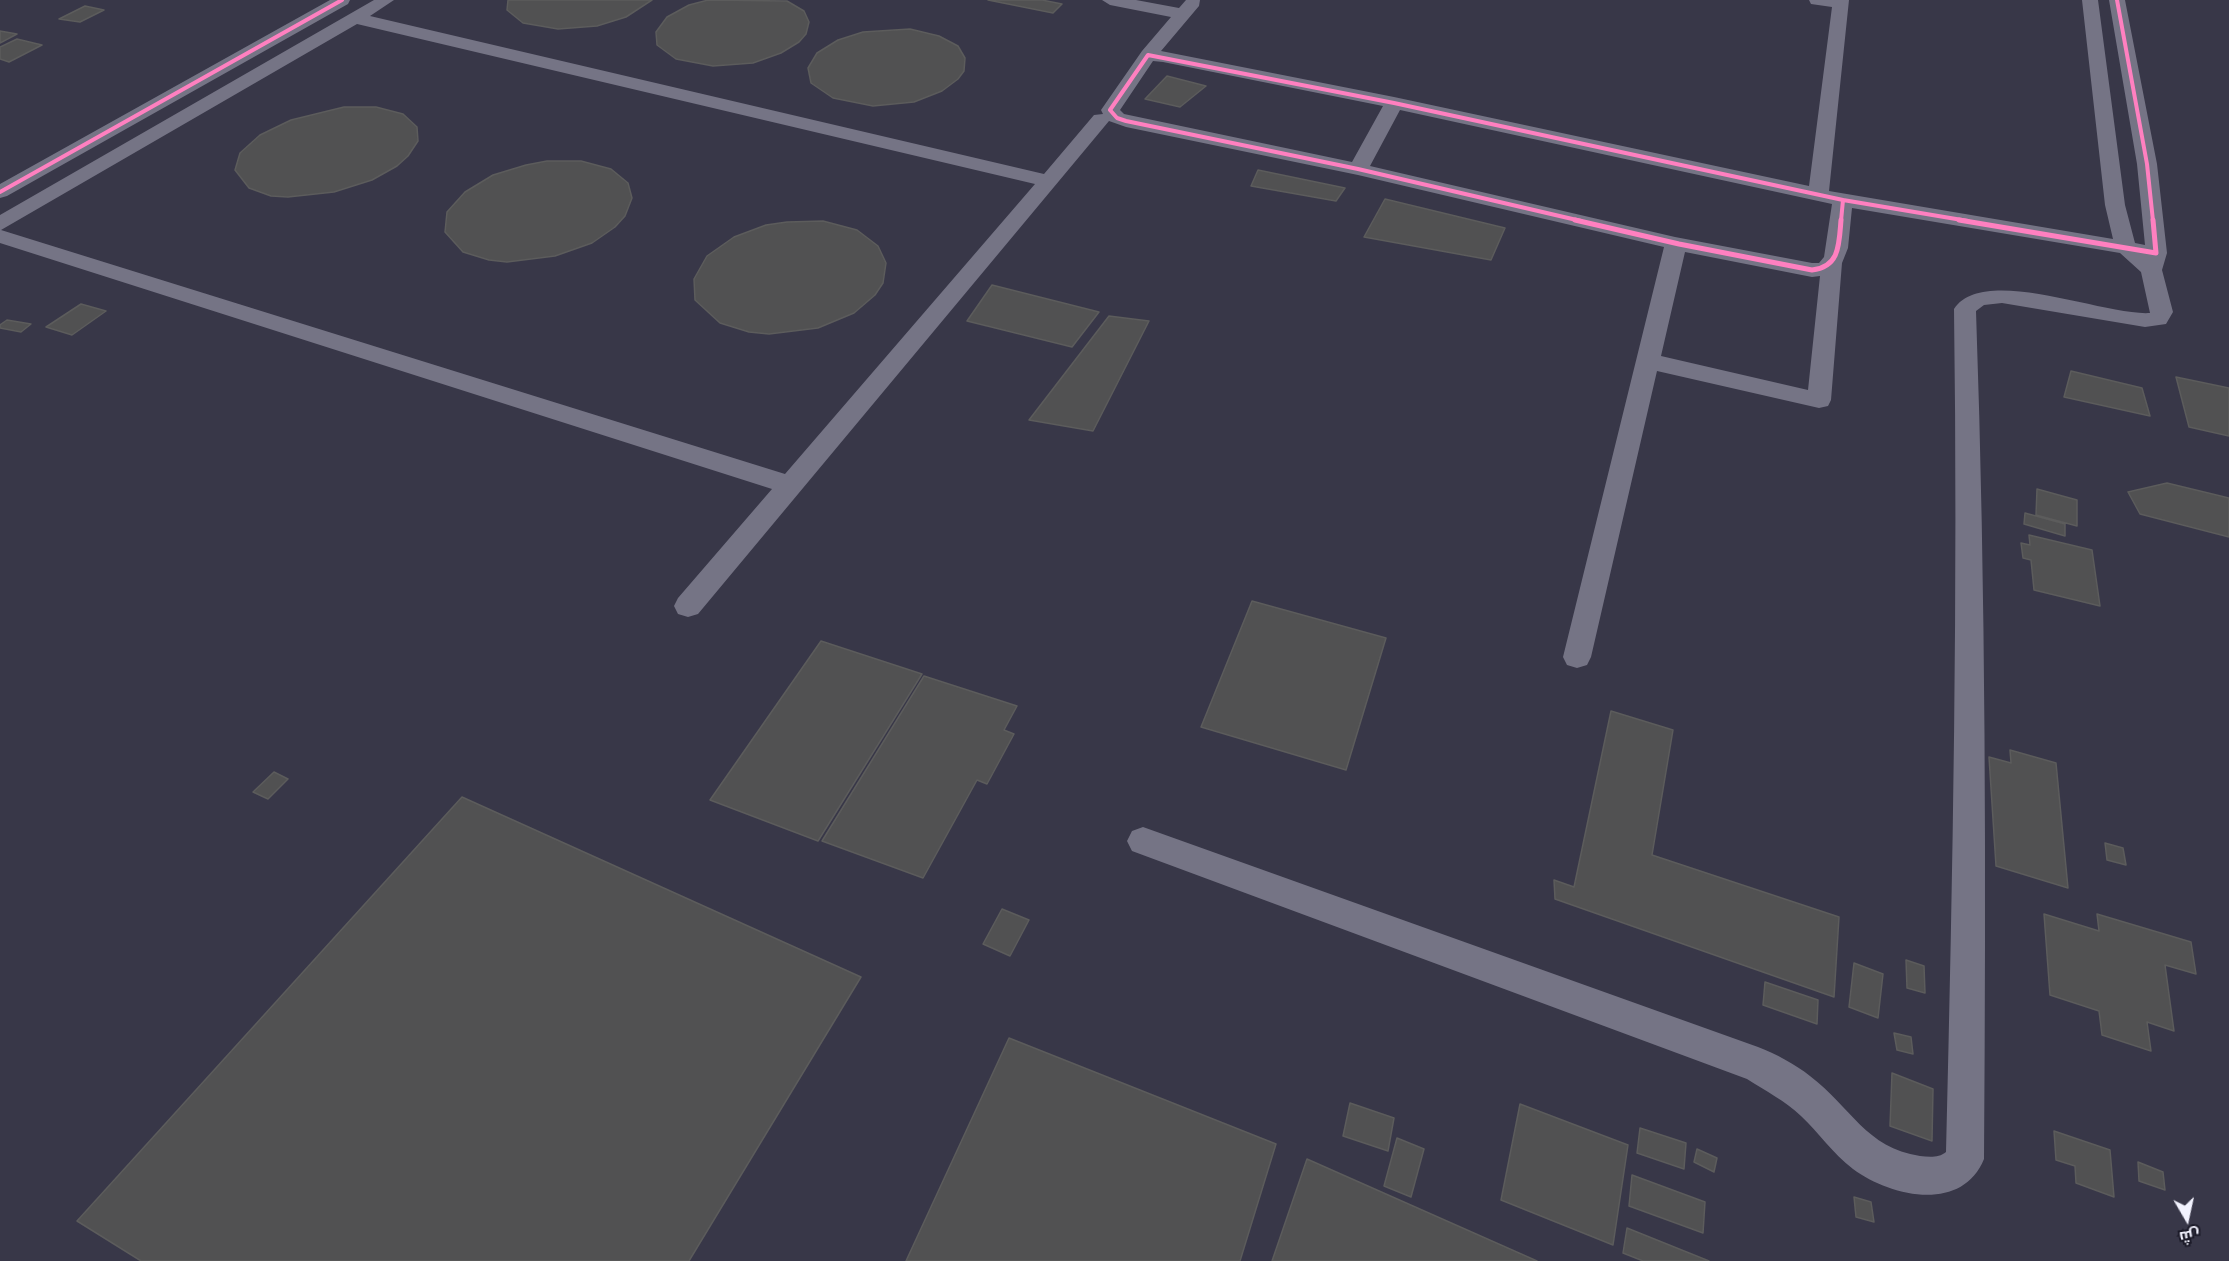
<!DOCTYPE html>
<meta charset="utf-8">
<style>
body{margin:0}
#map{position:relative;width:2229px;height:1261px;overflow:hidden;background:#383748;font-family:"Archivo Narrow",Cairo,sans-serif}
canvas{display:block}
.north{position:absolute;left:2157px;top:1189px;width:60px;height:60px;-webkit-text-stroke:4px #1b1a28;paint-order:stroke;rotate:171deg;font-size:16px;font-weight:700;line-height:24px;text-align:center;color:#f2f2fe}
.north::after{content:'';display:block;margin:auto;width:21px;height:27px;background:#f2f2fe;clip-path:polygon(50% 0,100% 100%,50% 72%,0 100%)}
</style>
<div id="map">
<canvas width="2229" height="1261"></canvas>
<div class="north">ش</div>
</div>
<script>
const c = document.querySelector('canvas').getContext('2d');
c.lineJoin = 'round';
function paint(path, color) { c.fillStyle = color; c.fill(path, 'evenodd'); }
function trace(path, color, width, dash) { c.strokeStyle = color; c.lineWidth = width; c.lineCap = dash ? 'butt' : 'round'; c.setLineDash(dash || []); c.stroke(path); }
const building = new Path2D(`
 M508,0H652L626,17L597,26L558,29L523,23L507,10Z
 M708,0L787,1L804,11L809,22L806,34L799,42L781,53L753,63L713,66L676,59L657,45L656,32L667,17L689,5Z
 M988,0H1042L1062,4L1053,13Z
 M85,6L104,10L80,22L59,19Z
 M910,29L939,36L958,46L965,58L964,71L958,79L942,91L914,102L873,106L833,98L811,83L808,68L817,53L838,40L863,32Z
 M0,31L17,34L0,43Z
 M17,39L42,45L9,62L0,59V47Z
 M1167,76L1206,86L1180,107L1145,99Z
 M344,107H376L403,114L417,127L418,141L408,156L397,166L372,180L334,192L288,197L271,196L249,188L235,170L240,153L260,135L291,120Z
 M547,161H581L611,169L628,183L632,198L625,216L615,227L592,243L555,256L507,262L489,260L463,252L445,232L447,212L465,192L493,175L526,165Z
 M1258,170L1345,188L1336,201L1251,186Z
 M1385,199L1505,228L1491,260L1364,237Z
 M823,221L857,230L878,246L886,263L883,283L875,295L854,313L818,328L769,334L749,332L720,323L695,300L694,279L707,256L734,237L766,225L787,222Z
 M992,285L1099,312L1072,347L967,321Z
 M81,304L106,311L72,335L46,327Z
 M1109,316L1149,321L1093,431L1029,420Z
 M7,320L31,324L21,332L0,328V325Z
 M2071,371L2142,388L2150,416L2064,397Z
 M2176,377L2229,388V436L2189,427Z
 M2167,483L2229,498V537L2140,514L2128,492Z
 M2037,489L2077,500V526L2036,515Z
 M2025,513L2065,524V536L2024,524Z
 M2029,535L2092,550L2100,606L2034,590L2031,560L2023,558L2021,543L2030,545Z
 M1252,601L1386,638L1346,770L1201,727Z
 M821,641L922,674L818,841L710,800Z
 M924,676L1017,706L1004,730L1014,734L987,784L977,780L923,878L822,841Z
 M1611,711L1673,730L1652,855L1839,917L1834,997L1555,899L1554,880L1574,887Z
 M2010,750L2056,763L2068,888L1996,866L1989,757L2011,763Z
 M274,772L288,779L268,799L253,792Z
 M462,797L861,977L689,1261H141L77,1221Z
 M2105,843L2123,848L2126,865L2107,860Z
 M1002,909L1029,920L1010,956L983,944Z
 M2044,914L2099,931L2097,914L2191,942L2196,974L2165,965L2174,1031L2147,1022L2151,1051L2102,1035L2099,1011L2050,995Z
 M1906,960L1924,966L1925,993L1907,988Z
 M1854,963L1883,974L1878,1018L1849,1007Z
 M1765,982L1818,1000L1817,1024L1763,1005Z
 M1894,1033L1911,1037L1913,1054L1897,1050Z
 M1009,1038L1276,1144L1240,1261H906Z
 M1892,1073L1933,1089L1932,1141L1890,1126Z
 M1350,1103L1394,1118L1388,1151L1343,1136Z
 M1520,1104L1628,1145L1613,1245L1501,1200Z
 M1640,1128L1686,1143L1684,1169L1637,1153Z
 M2054,1131L2110,1150L2114,1197L2076,1183L2075,1166L2056,1160Z
 M1397,1138L1424,1149L1411,1197L1384,1186Z
 M1697,1149L1717,1158L1714,1172L1694,1162Z
 M1307,1159L1537,1261H1272Z
 M2138,1162L2163,1172L2165,1190L2139,1181Z
 M1632,1175L1705,1202L1703,1233L1629,1206Z
 M1854,1197L1871,1202L1874,1222L1856,1217Z
 M1627,1228L1709,1261H1643L1623,1253Z`);
paint(building, '#515152');
trace(building, '#5c5c5c', 1.5);
paint(new Path2D(`
 M330,0H350L348,4L7,196L0,198V184Z
 M374,0H394L370,16L1044,174L1094,115L1103,114L1101,110L1142,51L1171,17L1110,5L1102,0H1136L1179,8L1186,0H1200L1199,6L1161,51L1394,97L1809,186L1832,7L1811,4L1809,0H1849L1829,191L2113,239L2105,205L2082,0H2098L2125,205L2135,243L2145,245L2137,164L2109,0H2125L2157,164L2167,253L2162,270L2173,312L2166,324L2145,327L2002,303L1984,305L1976,311C1986,594 1986,876 1984,1159C1962,1213 1891,1197 1853,1169C1833,1154 1819,1133 1801,1116C1785,1101 1766,1091 1747,1079L1132,851L1127,841L1132,831L1143,827L1758,1047C1776,1054 1795,1064 1810,1076C1851,1107 1866,1148 1920,1156C1929,1157 1939,1158 1946,1152C1953,871 1958,590 1954,309C1984,264 2103,316 2150,313L2141,272L2120,253L1852,208L1848,248L1842,263L1831,400L1828,406L1819,408L1657,371L1591,657L1587,665L1577,668L1567,665L1563,657L1664,247L1358,175L1126,127L1109,121L698,614L688,617L678,614L674,606L678,598L772,489L0,243V215ZM357,24L1035,184L785,474L1,230ZM1153,61L1163,62L1383,106L1352,162L1124,114L1120,110ZM1400,110L1832,204L1824,257L1819,263H1812L1675,237L1370,166ZM1685,252L1812,277L1820,276L1808,390L1661,356Z`), '#757485');
trace(new Path2D(`
 M2117,0L2147,164L2153,221
 M0,192L342,0
 M1843,200L1968,221
 M1581,221L1358,169L1126,121L1117,118L1110,110L1148,55L1394,103L1843,200
 M1841,221L1843,200`), '#ff80c0', 4);
trace(new Path2D(`
 M1575,220L1679,244L1812,270C1840,267 1839,244 1841,220
 M1959,220L2156,253L2153,220`), '#ff80c0', 5);
</script>
